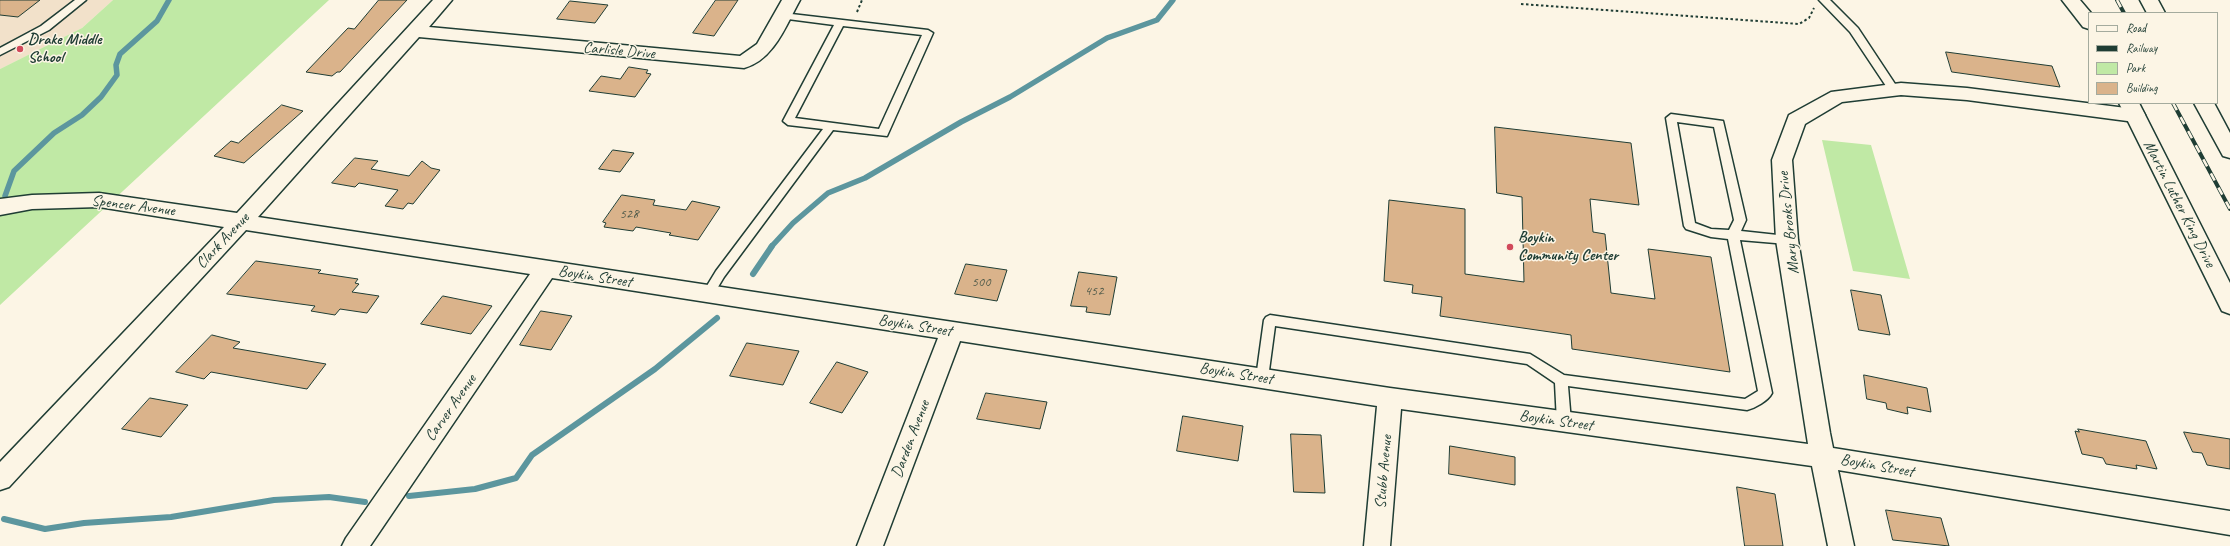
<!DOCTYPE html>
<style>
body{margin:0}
#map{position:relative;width:2230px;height:546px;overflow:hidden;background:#fcf5e5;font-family:Caveat,sans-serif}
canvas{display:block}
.legend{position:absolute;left:2088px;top:12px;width:130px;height:92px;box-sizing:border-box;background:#fcf5e5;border:1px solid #a4ab9e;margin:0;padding:5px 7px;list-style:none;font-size:12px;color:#1f3d34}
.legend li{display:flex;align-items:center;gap:8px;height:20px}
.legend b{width:20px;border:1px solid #a4ab9e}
</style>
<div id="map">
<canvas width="2230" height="546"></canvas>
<ul class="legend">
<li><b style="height:5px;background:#fcf5e5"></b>Road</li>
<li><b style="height:5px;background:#1f3d34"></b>Railway</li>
<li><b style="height:11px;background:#c0e9a5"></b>Park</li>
<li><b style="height:11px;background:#dab38b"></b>Building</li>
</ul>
</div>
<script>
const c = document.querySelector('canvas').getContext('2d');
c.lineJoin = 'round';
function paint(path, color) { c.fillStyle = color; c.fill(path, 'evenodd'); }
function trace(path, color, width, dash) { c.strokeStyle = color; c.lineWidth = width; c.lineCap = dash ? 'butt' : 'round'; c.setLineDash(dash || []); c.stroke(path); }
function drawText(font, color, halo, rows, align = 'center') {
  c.font = font + ' Caveat,sans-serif'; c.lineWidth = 3; c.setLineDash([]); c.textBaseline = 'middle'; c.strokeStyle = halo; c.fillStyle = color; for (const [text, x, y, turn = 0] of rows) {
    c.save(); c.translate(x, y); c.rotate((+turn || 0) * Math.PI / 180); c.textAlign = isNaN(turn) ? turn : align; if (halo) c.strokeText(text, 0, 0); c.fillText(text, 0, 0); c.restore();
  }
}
paint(new Path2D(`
 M0,0H113L82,28L0,69Z`), '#f2e1ca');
paint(new Path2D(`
 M113,0H329L0,305V69L82,28Z
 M1822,140L1871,145L1910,279L1853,271Z`), '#c0e9a5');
trace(new Path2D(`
 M5,196L14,171L54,133L82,115L101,97L117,75L116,65L120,54L157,21L169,0
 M771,247L793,223L828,193L865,178L961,122L1010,97L1107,38L1157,20L1173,0`), '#5c969e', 5.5);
trace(new Path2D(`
 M753,274L772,246
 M409,496L475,489L516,478L532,455L655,369L717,318
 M4,519L45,529L84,523L171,517L274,500L329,497L365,502`), '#5c969e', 6);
const building = new Path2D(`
 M0,0H40L18,17L0,15Z
 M379,0H407L340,72H337L332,76L306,72L348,28L354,29Z
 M716,0H738L714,36L693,33Z
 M570,1L608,5L595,23L557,19Z
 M1946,52L2052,66L2060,87L1952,72Z
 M629,67L648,70L646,73L651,74L635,97L589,91L601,76L620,79Z
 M282,105L303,111L244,163L214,156L231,141L238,143Z
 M1495,127L1631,143L1639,205L1590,199L1593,232L1605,234L1611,293L1655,299L1648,249L1711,257L1730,372L1572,349L1571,335L1440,316L1442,297L1412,293L1413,285L1384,281L1389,200L1465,209V274L1524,282L1522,197L1497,193Z
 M613,150L634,153L620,172L599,169Z
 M355,158L378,161L371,169L409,176L422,161L431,168L440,170L413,204L408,203L403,209L385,206L398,190L359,183L355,187L332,183Z
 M622,195L655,200L653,205L686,210L692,201L720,207L698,240L669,235L671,233L636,227L633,231L604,227L606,223L603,222Z
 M256,261L321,270L318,273L358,279L355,283L359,284L352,292L379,296L367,313L340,309L335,315L311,311L315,306L227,294Z
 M966,264L1007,270L997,301L955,294Z
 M1079,272L1117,277L1110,315L1086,312L1087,307L1071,306Z
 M1851,290L1881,295L1890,335L1859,330Z
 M443,296L492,306L471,334L421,324Z
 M541,311L572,316L551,350L520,345Z
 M212,335L240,342L233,348L326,364L307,389L211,372L204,379L176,372Z
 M747,343L799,351L783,385L730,376Z
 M837,362L868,372L842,413L810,403Z
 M1864,375L1927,388L1931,412L1907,407L1908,414L1887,409L1886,403L1867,399Z
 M986,393L1047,402L1040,429L977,419Z
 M150,398L188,405L161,437L122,429Z
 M1183,416L1243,426L1238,461L1177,451Z
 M2078,429L2146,441L2157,469L2136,465L2137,469L2106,464L2103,458L2082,454L2075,431L2079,432Z
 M2184,432L2230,439V469L2207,465L2202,453L2193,452Z
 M1291,434L1321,435L1325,493L1294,492Z
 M1450,446L1515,457V485L1449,474Z
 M1737,487L1775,494L1783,546H1745Z
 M1886,510L1941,518L1949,546L1893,540Z`);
paint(building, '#dab38b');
trace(building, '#1f3d34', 1);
const service = new Path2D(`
 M75,0H86L49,30L0,55V48L41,26Z
 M1819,0H1830L1858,28L1899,90L1898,92H1890L1850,32Z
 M783,13L928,30L933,33L887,136L833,130L724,277L712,297H704L702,294L716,271L823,129L788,125L783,121L834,25L780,18V14ZM843,26L922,35L879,129L795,118Z
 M1671,114L1723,121L1746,220L1741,231L1787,236L1793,240L1787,244L1740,240L1772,393C1768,401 1755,408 1747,410L1568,386L1571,422L1569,426L1564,428L1559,426L1557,422L1555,383L1527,364L1275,326L1268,378L1267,382L1262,383L1257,382L1256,378L1264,320L1266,317L1270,315L1530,354L1564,375L1745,399L1758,391L1728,239L1711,237L1686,229L1684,226L1666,118ZM1677,122L1714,127L1734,220L1729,230L1711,229L1695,223Z`);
const minor = new Path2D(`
 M433,0H452L429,27L740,56L757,44L782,0H800C786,25 774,60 744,68L419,37L258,217L1390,388L1808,444L1776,240L1772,160L1789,115L1831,92L1901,83L1967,88L2142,110L2145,115L2142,120L2135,122L1967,100L1901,95L1842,102L1805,124L1792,160L1798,240L1830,433L1833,448L2230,511V535L1838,470L1854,546H1828L1812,466L1401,409L1390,546H1364L1377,406L960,341L883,546H857L938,338L552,278L370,546H342L346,538L530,274L246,230L9,487L0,490V462L224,227L99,207L32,209L0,215V199L32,195L99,193L237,213Z
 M2140,0H2158L2165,13H2147Z
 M2194,103H2214L2230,133V158L2223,156Z`);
const secondary = new Path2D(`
 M2062,0H2080L2091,13H2089V29L2083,27Z
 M2119,103H2139L2230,283V314L2222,311L2219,305Z`);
trace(service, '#1f3d34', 3);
trace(minor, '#1f3d34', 3);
trace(secondary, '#1f3d34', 3);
trace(new Path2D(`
 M1521,4L1799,24L1809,18L1814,8
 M857,12L862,0`), '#1f3d34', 2, [2.5, 2.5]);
paint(service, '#fcf5e5');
paint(minor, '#fcf5e5');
paint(secondary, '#fcf5e5');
const rail = new Path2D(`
 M2117,0L2124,13
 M2173,103L2230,209`);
trace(rail, '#1f3d34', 4);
trace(rail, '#fcf5e5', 2.5, [8]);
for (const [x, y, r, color] of [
 [20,49,4,"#d1495b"],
 [1510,247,4,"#d1495b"]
]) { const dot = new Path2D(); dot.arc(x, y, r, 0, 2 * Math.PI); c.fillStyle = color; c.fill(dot); trace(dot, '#fcf5e5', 1.5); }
drawText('14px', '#4e5a4a', null, [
 ["528",629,214],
 ["500",981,282],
 ["452",1094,291]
]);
drawText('bold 16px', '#1f3d34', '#fcf5e5', [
 ["Drake Middle",28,40],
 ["School",28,58],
 ["Boykin",1518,238],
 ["Community Center",1518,256]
], 'left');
drawText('16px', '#1f3d34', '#fcf5e5', [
 ["Carlisle Drive",619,51,5],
 ["Martin Luther King Drive",2179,204,63],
 ["Spencer Avenue",133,206,7],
 ["Mary Brooks Drive",1789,223,-96],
 ["Clark Avenue",223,241,-47],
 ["Boykin Street",595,277,9],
 ["Boykin Street",915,326,9],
 ["Boykin Street",1236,374,9],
 ["Carver Avenue",451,408,-55],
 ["Boykin Street",1556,421,8],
 ["Darden Avenue",911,439,-69],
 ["Boykin Street",1877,466,10],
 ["Stubb Avenue",1384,472,-85]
]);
</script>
